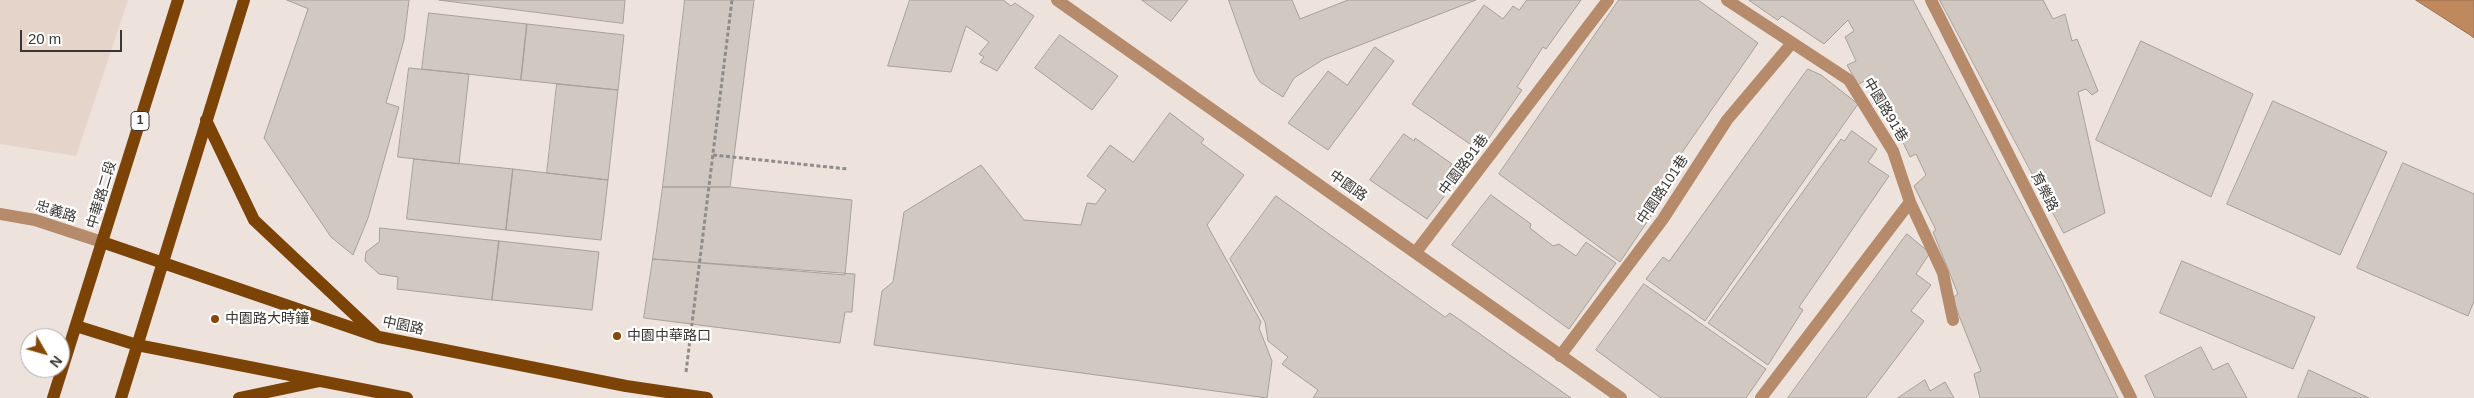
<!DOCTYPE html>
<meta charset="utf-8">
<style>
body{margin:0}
#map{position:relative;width:2474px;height:398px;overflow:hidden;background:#ede3dc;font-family:Helvetica,sans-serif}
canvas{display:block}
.north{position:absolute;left:20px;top:328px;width:50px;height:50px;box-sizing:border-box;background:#fff;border:1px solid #b0afad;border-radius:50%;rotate:128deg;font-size:14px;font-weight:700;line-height:20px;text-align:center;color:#393633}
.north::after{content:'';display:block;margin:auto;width:18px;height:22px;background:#854805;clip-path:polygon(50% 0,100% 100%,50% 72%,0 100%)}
.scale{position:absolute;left:20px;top:30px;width:102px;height:22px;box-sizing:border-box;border:2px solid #393633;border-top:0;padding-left:6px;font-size:15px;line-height:18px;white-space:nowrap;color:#393633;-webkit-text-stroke:4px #fff;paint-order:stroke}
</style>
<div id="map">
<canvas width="2474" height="398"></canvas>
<div class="north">N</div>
<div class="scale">20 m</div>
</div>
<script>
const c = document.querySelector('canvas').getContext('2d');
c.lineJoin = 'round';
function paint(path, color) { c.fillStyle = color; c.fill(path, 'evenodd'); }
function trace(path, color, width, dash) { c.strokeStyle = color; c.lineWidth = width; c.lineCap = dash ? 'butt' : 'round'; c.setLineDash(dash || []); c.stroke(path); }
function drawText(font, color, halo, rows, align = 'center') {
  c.font = font + ' Helvetica,"Noto Sans TC",sans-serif'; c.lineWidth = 4.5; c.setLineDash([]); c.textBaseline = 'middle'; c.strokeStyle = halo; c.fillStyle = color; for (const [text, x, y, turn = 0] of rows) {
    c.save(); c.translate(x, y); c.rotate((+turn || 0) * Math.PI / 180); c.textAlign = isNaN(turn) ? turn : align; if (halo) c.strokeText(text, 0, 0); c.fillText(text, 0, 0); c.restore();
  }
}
paint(new Path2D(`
 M0,0H128L76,156L0,144Z`), '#e4d4c9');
const water = new Path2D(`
 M2416,0H2474V38L2470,35Z`);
paint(water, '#c0895d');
trace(water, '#987050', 1);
const building = new Path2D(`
 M287,0H409L404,40L386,103L399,107L368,218L353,255L331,237L264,138L308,9Z
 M439,0H625L623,23Z
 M685,0H754L730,187H663Z
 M910,0H1003L1011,6L1015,3L1034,16L997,71L980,62L984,57L979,54L989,42L966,26L951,72L888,66Z
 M1142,0H1188L1171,21Z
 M1229,0H1292L1300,19L1348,0H1476L1324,59L1294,78L1283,97L1260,82L1255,74Z
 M1527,0H1581L1546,49L1543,47L1517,87L1522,90L1480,151L1412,104L1484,5L1503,19L1513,6L1519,10Z
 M1619,0H1698L1758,43L1642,210L1651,216L1620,262L1499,174Z
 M1749,0H1913L2061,279L2118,398H1980L1974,374L1981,371L1952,298L1958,294L1933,232L1936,230L1914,186L1926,175L1916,154L1910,157L1899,134L1904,131L1892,110L1884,114L1867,79L1858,85L1847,65L1856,61L1845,37L1854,31L1848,20L1824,44L1782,16L1778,20Z
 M1940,0H2043L2053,19L2065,14L2072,41L2077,39L2098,91L2092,95L2086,89L2078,92L2105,213L2064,233Z
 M429,13L527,24L521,80L422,69Z
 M527,24L624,35L618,90L521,80Z
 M1060,35L1118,76L1092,110L1035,68Z
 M2141,41L2253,94L2211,197L2096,140Z
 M1375,47L1394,61L1328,150L1288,123L1328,71L1347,85Z
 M409,68L469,74L459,164L398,157Z
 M1808,69L1821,75L1858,104L1705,321L1646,279L1663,257L1669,261Z
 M557,84L618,90L608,180L547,173Z
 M2273,101L2387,152L2340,255L2227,204Z
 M1170,113L1204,139L1201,143L1244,175L1207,225L1261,322L1259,328L1272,361L1267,398L874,345L882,291L893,282L904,212L981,165L1024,220L1081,225L1087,203L1096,204L1106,190L1087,176L1110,145L1133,162Z
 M1852,131L1877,149L1868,162L1889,176L1799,307L1803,310L1768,365L1708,323L1841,139L1844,141Z
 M1404,134L1414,141L1415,138L1452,164L1450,167L1461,174L1427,219L1370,180Z
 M414,159L513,169L506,230L407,219Z
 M2403,163L2474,194V301L2468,316L2357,268Z
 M513,169L608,180L601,240L506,230Z
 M663,187H730L852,200L845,275L653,259Z
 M1491,195L1531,224L1530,228L1553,246L1559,244L1576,256L1586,242L1616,263L1569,329L1452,245Z
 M1276,196L1445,317L1450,313L1571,398H1313L1318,390L1282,364L1288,357L1268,341L1265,322L1230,259Z
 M380,228L499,241L492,300L397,289L398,277L379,274L365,261L366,252L379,242Z
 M1907,234L1930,253L1916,274L1931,285L1911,311L1924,321L1866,398H1788Z
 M499,241L599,252L592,310L492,300Z
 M653,259L855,274L852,312H845L840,343L644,318Z
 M2182,261L2315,317L2293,369L2160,313Z
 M1644,284L1766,369L1746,398H1661L1596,350Z
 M2201,347L2213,370L2228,363L2247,398H2155L2145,376Z
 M2309,370L2369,398H2298Z
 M1925,380L1930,391L1945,382L1954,398H1898Z`);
paint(building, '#d1c8c1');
trace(building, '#a89f99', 1);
trace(new Path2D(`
 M713,155L848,169
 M686,372L732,0`), '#928c87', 3, [4, 2.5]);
trace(new Path2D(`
 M1057,0L1621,398
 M1727,0L1849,80L1893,151L1910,202L1943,273L1953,320
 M1931,0L2131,398
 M0,214L35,220L102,242
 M1416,252L1608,0
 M1560,356L1663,219L1727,120L1792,43
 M1761,398L1910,202`), '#b58b6b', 12);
trace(new Path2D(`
 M206,120L254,220L375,334
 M102,242L379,337L626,386L707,398
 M76,326L137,345L407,398
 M53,398L178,0
 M121,398L244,0
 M239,398L320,381`), '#7c4306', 12);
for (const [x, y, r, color] of [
 [215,319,5,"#854805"],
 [617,336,5,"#854805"]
]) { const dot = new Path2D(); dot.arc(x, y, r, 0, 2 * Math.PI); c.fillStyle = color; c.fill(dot); trace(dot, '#fff', 2); }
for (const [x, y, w] of [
 [140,121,18]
]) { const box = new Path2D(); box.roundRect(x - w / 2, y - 9.5, w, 19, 4); c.fillStyle = '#fff'; c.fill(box); trace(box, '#393633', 1); }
drawText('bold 12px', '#393633', null, [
 ["1",140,121]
]);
drawText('14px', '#393633', '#fff', [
 ["中園路91巷",1885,110,59],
 ["中園路91巷",1464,165,-53],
 ["中園路",1348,186,35],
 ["中園路101巷",1663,190,-56],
 ["育樂路",2044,192,63],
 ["中華路二段",102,195,-73],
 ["忠義路",56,212,17],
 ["中園路",403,326,12]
]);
drawText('14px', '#393633', '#fff', [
 ["中園路大時鐘",225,319],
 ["中園中華路口",627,336]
], 'left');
</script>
